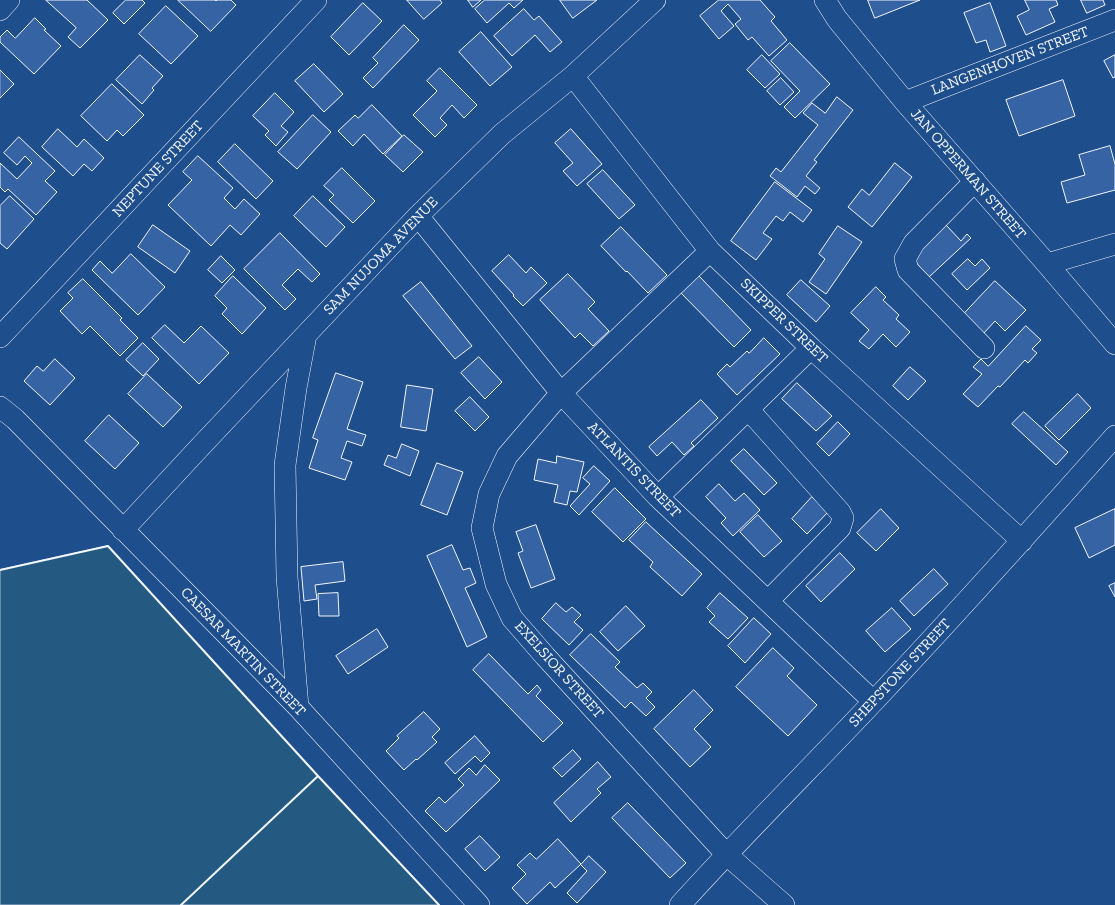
<!DOCTYPE html>
<style>
body{margin:0}
canvas{display:block;background:#1f4e8c}
</style>
<canvas width="1115" height="905"></canvas>
<script>
const c = document.querySelector('canvas').getContext('2d');
c.lineJoin = 'round';
function paint(path, color) { c.fillStyle = color; c.fill(path, 'evenodd'); }
function trace(path, color, width, dash) { c.strokeStyle = color; c.lineWidth = width; c.lineCap = dash ? 'butt' : 'round'; c.setLineDash(dash || []); c.stroke(path); }
function drawText(font, color, halo, rows, align = 'center') {
  c.font = font + ' "Zilla Slab",serif'; c.lineWidth = 3; c.setLineDash([]); c.textBaseline = 'middle'; c.strokeStyle = halo; c.fillStyle = color; for (const [text, x, y, turn = 0] of rows) {
    c.save(); c.translate(x, y); c.rotate((+turn || 0) * Math.PI / 180); c.textAlign = isNaN(turn) ? turn : align; if (halo) c.strokeText(text, 0, 0); c.fillText(text, 0, 0); c.restore();
  }
}
const green = new Path2D(`
 M108,546L318,776L439,905H0V570Z`);
paint(green, '#245a82');
trace(green, '#a8bbd7', 1);
const building = new Path2D(`
 M46,0H87L108,20L80,48L68,37L76,28Z
 M126,0H142L145,3L124,24L113,13Z
 M178,0H215L216,1L217,0H231L236,5L211,31Z
 M407,0H440L442,3L424,19Z
 M468,0H481L473,7Z
 M485,0H523L514,8L509,3L487,23L475,9Z
 M560,0H597L573,18Z
 M719,0H760L775,17L771,21L787,40L769,56L752,37L748,40L735,24L741,19L728,4L721,11L734,26L719,39L700,16Z
 M868,0H920L875,18Z
 M1025,0H1056L1058,5L1049,9L1055,22L1026,35L1017,16L1029,10Z
 M1081,0H1103L1105,5L1087,13Z
 M363,3L382,21L349,55L331,37Z
 M990,3L1006,46L990,52L986,40L976,43L964,13Z
 M166,6L198,36L171,64L139,34Z
 M524,9L534,20L539,16L562,42L550,52L535,35L512,56L494,36Z
 M35,18L46,29L44,30L61,46L34,74L0,42V37L7,30L15,38Z
 M404,25L419,40L373,88L363,78L378,63L373,58Z
 M481,32L512,67L490,86L459,52Z
 M790,43L830,84L795,118L784,107L800,91L771,61Z
 M140,55L163,76L152,88L154,90L142,104L116,80Z
 M762,55L780,74L765,88L747,70Z
 M1115,55V77L1113,78L1104,61Z
 M314,64L343,94L324,112L295,81Z
 M440,68L477,105L464,118L452,105L440,118L447,125L435,137L413,115L437,91L427,81Z
 M0,70L14,84L0,98Z
 M781,78L794,92L780,105L767,91Z
 M1063,80L1075,116L1019,136L1006,100Z
 M112,84L144,115L123,136L117,130L107,141L81,116Z
 M275,93L294,112L281,126L288,132L276,146L265,135L269,131L253,116Z
 M837,97L853,110L814,160L817,162L806,176L820,188L815,194L805,186L797,197L770,176L776,168L781,172L818,125L803,113L812,103L825,113Z
 M372,105L402,136L383,154L364,134L353,146L338,131L355,115L358,118Z
 M313,115L331,132L297,169L278,152Z
 M58,129L77,147L84,139L104,158L92,171L84,164L73,176L42,147Z
 M571,129L602,164L577,186L563,171L573,163L555,143Z
 M404,135L423,152L403,172L385,155Z
 M19,137L55,171L45,181L57,192L36,215L8,189L5,192L0,187V163L17,179L32,163L25,156L17,165L4,153Z
 M235,144L273,181L256,199L218,162Z
 M1110,146L1115,164V190L1067,203L1061,182L1085,175L1079,155Z
 M198,156L233,188L224,198L235,209L244,199L260,214L241,235L230,225L211,246L168,205L192,180L183,172Z
 M895,163L912,177L872,227L848,207L862,189L869,195Z
 M342,168L375,201L353,223L329,200L334,195L324,186Z
 M603,170L635,205L619,219L587,184Z
 M775,182L812,210L803,222L790,212L783,221L776,216L763,233L772,239L756,260L731,241Z
 M10,196L34,219L7,249L0,243V206Z
 M313,196L345,227L326,247L294,216Z
 M153,225L190,251L175,273L138,247Z
 M946,225L961,241L967,234L971,238L929,277L911,257Z
 M838,226L862,242L826,294L809,282L825,259L819,254Z
 M621,227L667,275L648,293L627,271L626,272L601,246Z
 M280,233L320,274L312,282L298,269L282,285L296,299L285,310L244,269Z
 M131,254L165,287L138,315L92,270L100,261L112,273Z
 M509,255L526,273L531,267L547,283L523,306L513,296L514,295L492,271Z
 M221,256L235,270L222,283L208,270Z
 M968,259L975,266L982,259L990,268L967,290L952,274Z
 M568,274L595,302L588,309L609,331L593,346L580,333L575,338L540,300Z
 M233,276L266,308L242,334L222,314L227,308L215,296Z
 M699,276L751,330L734,347L681,293Z
 M83,279L122,318L120,320L138,338L120,356L90,326L82,334L60,311L73,298L68,293Z
 M801,280L830,306L816,322L787,295Z
 M995,281L1026,310L1005,331L995,321L983,334L963,315Z
 M421,282L472,346L455,359L403,296Z
 M876,287L886,297L883,300L899,315L896,319L910,332L896,347L883,334L869,349L859,341L869,330L851,313Z
 M165,325L184,343L201,326L229,353L199,384L152,338Z
 M1026,326L1041,340L1032,349L1037,353L1028,363L1025,360L1000,387L998,386L978,407L963,394L982,374L973,367L981,359L988,366Z
 M764,338L780,354L737,395L717,374L727,364L730,367L747,351L749,353Z
 M143,343L159,359L143,376L126,360Z
 M479,357L502,382L485,399L461,373Z
 M55,359L75,378L50,405L24,381L37,366L43,371Z
 M910,367L926,381L908,400L893,386Z
 M336,373L363,382L347,429L366,435L362,446L347,441L341,458L352,462L345,480L309,468L318,440L313,438Z
 M147,374L182,407L163,427L128,394Z
 M797,383L832,416L816,431L782,399Z
 M407,385L433,389L426,431L401,427Z
 M1078,394L1091,408L1059,440L1045,426Z
 M470,397L489,417L475,431L455,411Z
 M701,400L718,418L691,443L694,446L684,455L672,442L657,456L649,447Z
 M1024,412L1068,452L1056,465L1012,424Z
 M109,415L139,443L115,469L85,441Z
 M838,422L850,434L829,456L817,444Z
 M402,444L419,451L410,476L384,465L388,455L396,458Z
 M744,449L777,483L764,495L731,461Z
 M557,456L584,462L577,492L570,491L567,505L554,502L558,485L534,480L538,459L556,463Z
 M437,463L463,472L447,515L421,505Z
 M594,466L610,481L579,515L570,506L590,484L583,478Z
 M719,484L735,501L744,493L760,510L733,536L721,523L726,518L706,497Z
 M615,488L646,519L623,542L592,512Z
 M812,497L828,512L807,534L792,519Z
 M881,509L899,528L876,551L857,533Z
 M1115,509V545L1089,558L1075,528Z
 M758,515L782,541L764,557L740,532Z
 M646,522L702,574L682,596L650,567L653,562L629,540Z
 M536,525L555,579L531,588L518,553L523,551L516,532Z
 M452,545L463,570L470,568L476,583L465,588L487,637L467,647L427,556Z
 M840,553L855,569L821,602L806,586Z
 M343,562L345,581L315,585L317,599L304,601L301,567Z
 M934,569L948,584L914,616L900,601Z
 M1115,583V597L1109,586Z
 M338,593L339,616H319L318,594Z
 M720,593L748,618L728,639L709,622L715,616L707,608Z
 M556,603L566,612L572,607L581,615L574,622L583,630L569,645L542,619Z
 M626,606L645,626L618,651L600,632Z
 M892,608L911,629L885,652L866,631Z
 M754,618L771,634L745,663L728,646Z
 M377,629L388,647L348,674L336,656Z
 M591,634L620,662L615,667L637,688L643,683L652,692L646,698L655,707L646,716L631,702L625,708L570,655Z
 M773,648L794,668L787,676L817,705L788,736L736,687Z
 M489,654L528,694L537,685L541,690L536,696L563,723L543,742L473,670Z
 M694,690L713,710L694,729L711,747L690,767L654,729Z
 M424,712L440,729L432,737L437,742L417,760L416,759L404,770L386,751L399,738L397,736Z
 M475,736L490,753L481,762L475,756L455,774L445,763Z
 M573,750L581,759L562,777L553,768Z
 M598,762L611,777L597,789L601,793L571,822L554,803Z
 M485,765L500,780L446,832L425,811L439,797L445,803L464,785L458,779L469,768L476,775Z
 M628,803L686,863L670,878L612,818Z
 M480,836L500,857L485,871L465,849Z
 M558,839L581,864L555,888L550,882L527,904L512,888L526,874L517,865L530,853L536,859Z
 M589,856L606,872L577,903L567,893L587,871L581,865Z`);
paint(building, '#3563a3');
trace(building, '#f2f6ff', 1);
const minor = new Path2D(`
 M825,0L837,19L905,102L1047,264L1115,344
 M0,10L9,0
 M573,76L710,251L811,348L1022,541
 M905,102L1115,20
 M975,181L914,243L905,259L908,270L984,348
 M418,216L561,393L658,497L873,701
 M710,251L561,393L507,456L489,494L482,528L496,584L512,618L545,656L726,854L784,905
 M1047,264L1115,244
 M0,337L316,0
 M0,407L15,419L298,707L479,905
 M748,409L840,512L843,518L840,528L768,601
 M658,497L811,348
 M123,530L200,447L418,216L502,134L573,76L655,0
 M298,707L287,577L285,465L296,388L306,335
 M680,905C743,835 810,769 875,700C957,613 1036,525 1115,436`);
trace(minor, '#f2f6ff', 22);
trace(minor, '#1f4e8c', 21);
trace(new Path2D(`
 M0,570L108,546L318,776L439,905
 M181,905L318,776`), '#f2f6ff', 2);
drawText('15px', '#f2f6ff', '#1f4e8c', [
 ["LANGENHOVEN STREET",1010,61,-21],
 ["NEPTUNE STREET",158,169,-47],
 ["JAN OPPERMAN STREET",968,174,49],
 ["SAM NUJOMA AVENUE",381,256,-46],
 ["SKIPPER STREET",784,321,44],
 ["ATLANTIS STREET",634,470,46],
 ["CAESAR MARTIN STREET",243,652,46],
 ["EXELSIOR STREET",559,670,48],
 ["SHEPSTONE STREET",900,673,-47]
]);
</script>
